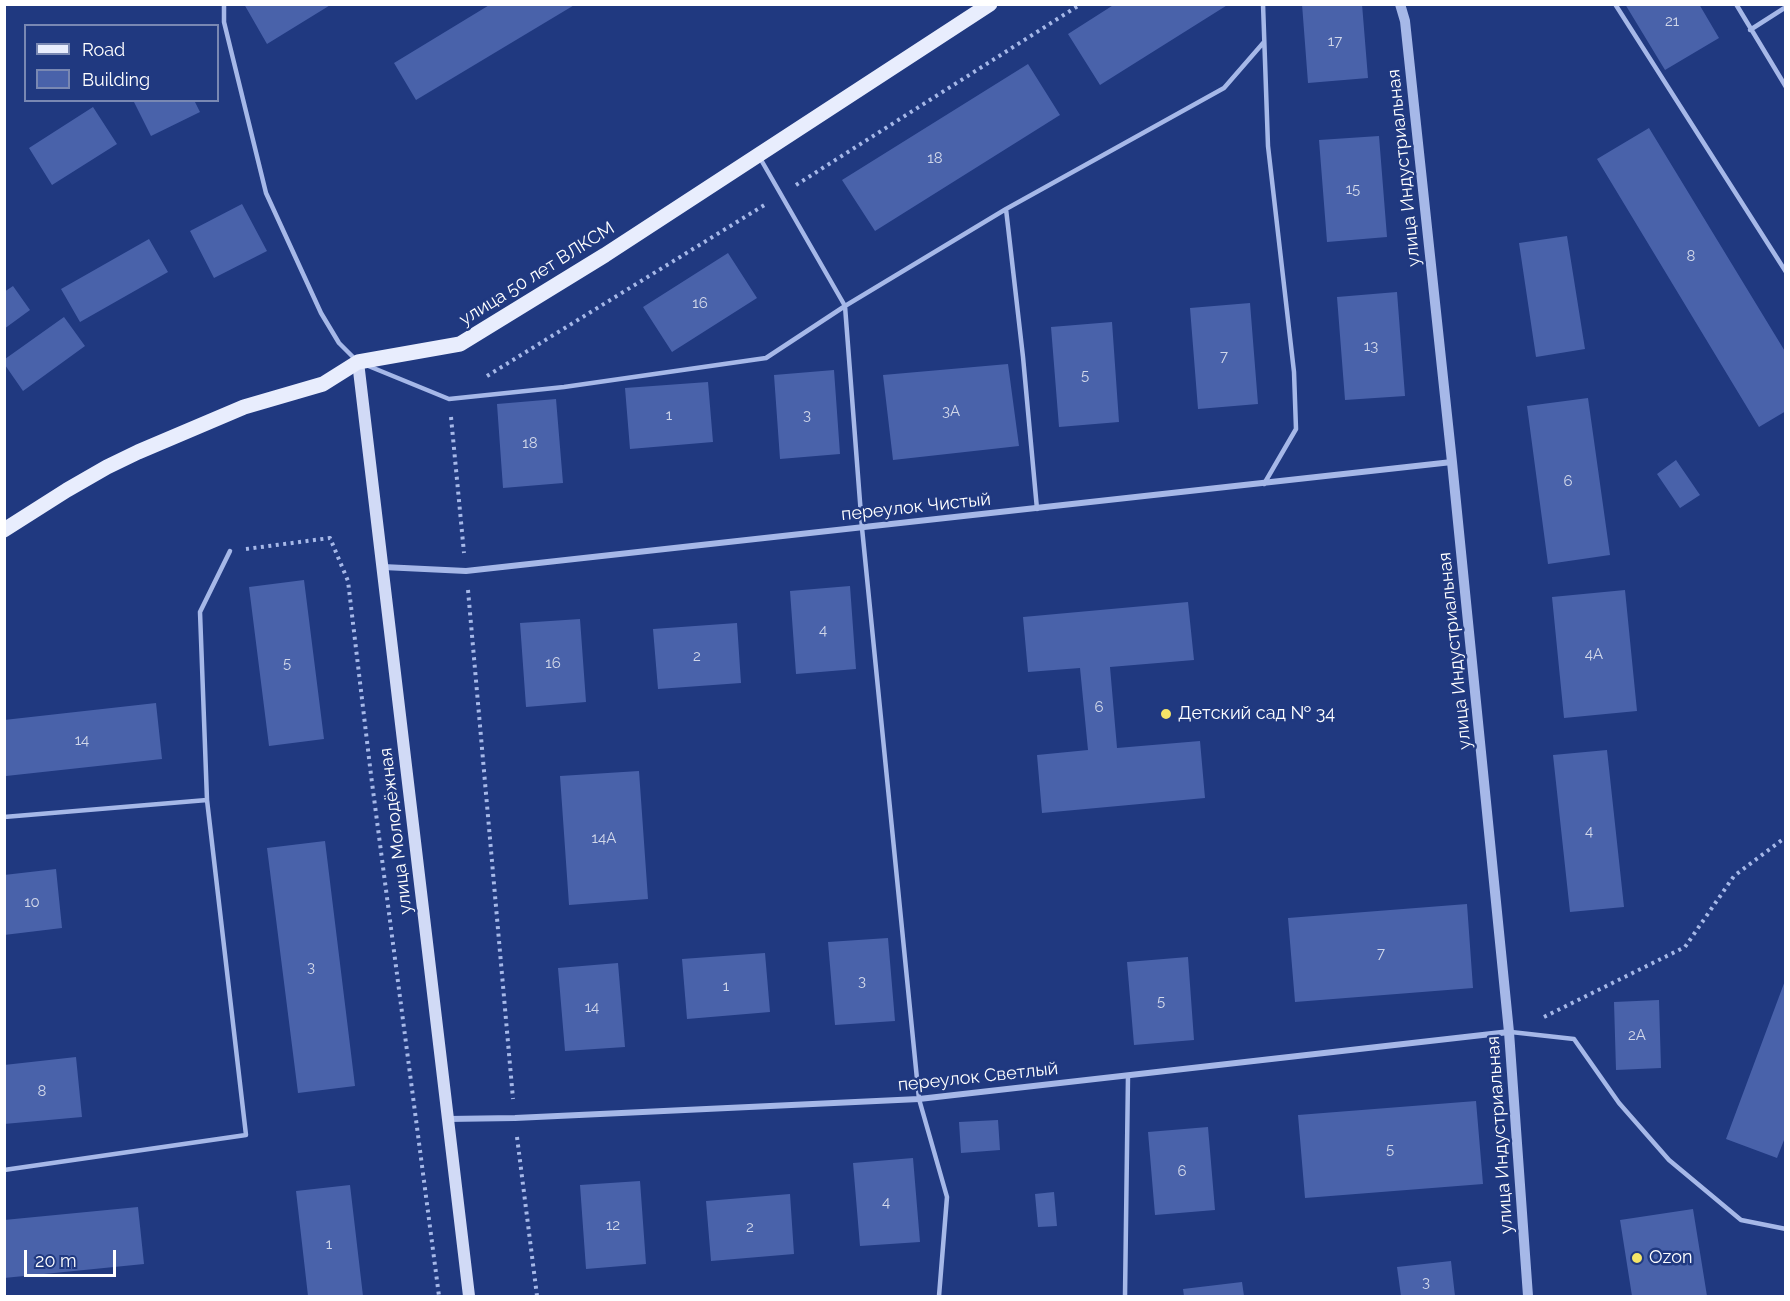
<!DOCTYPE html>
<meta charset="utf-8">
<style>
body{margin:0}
#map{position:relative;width:1790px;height:1301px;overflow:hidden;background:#203980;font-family:Raleway,sans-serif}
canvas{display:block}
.frame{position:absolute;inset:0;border:6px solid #fff;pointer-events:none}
.legend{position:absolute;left:24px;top:24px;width:195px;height:78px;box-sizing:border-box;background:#203980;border:2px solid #7988b3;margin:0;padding:8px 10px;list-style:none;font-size:18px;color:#fff}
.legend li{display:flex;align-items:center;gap:12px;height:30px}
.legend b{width:30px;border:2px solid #7988b3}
.scale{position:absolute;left:24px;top:1250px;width:92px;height:27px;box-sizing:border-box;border:3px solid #fff;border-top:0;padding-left:8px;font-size:18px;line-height:21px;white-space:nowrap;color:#fff;-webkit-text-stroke:4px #203980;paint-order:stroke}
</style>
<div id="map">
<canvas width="1790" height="1301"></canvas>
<div class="frame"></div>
<ul class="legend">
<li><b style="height:8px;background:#e8edfd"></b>Road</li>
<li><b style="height:16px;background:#4962aa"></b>Building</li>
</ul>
<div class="scale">20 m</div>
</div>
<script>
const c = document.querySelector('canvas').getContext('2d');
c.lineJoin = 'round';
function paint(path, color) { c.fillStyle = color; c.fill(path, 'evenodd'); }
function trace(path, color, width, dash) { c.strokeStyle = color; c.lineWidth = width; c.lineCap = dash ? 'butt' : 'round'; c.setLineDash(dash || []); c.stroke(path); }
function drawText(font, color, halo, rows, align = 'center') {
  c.font = font + ' Raleway,sans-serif'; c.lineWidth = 5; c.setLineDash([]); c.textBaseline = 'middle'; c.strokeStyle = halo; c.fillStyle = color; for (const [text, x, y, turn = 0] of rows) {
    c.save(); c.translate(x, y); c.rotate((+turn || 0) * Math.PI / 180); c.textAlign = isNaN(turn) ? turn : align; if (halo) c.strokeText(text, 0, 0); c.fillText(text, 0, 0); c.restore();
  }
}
paint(new Path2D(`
 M244,4H332L267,44Z
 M491,4H576L416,100L394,63Z
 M1115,4H1229L1100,85L1068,34Z
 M1302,4H1362L1368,78L1308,83Z
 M1625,4H1699L1719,38L1665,70Z
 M1028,64L1060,115L875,231L842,180Z
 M133,100H194L200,112L151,136Z
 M93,107L117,144L52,185L29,148Z
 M1649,128L1786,353V411L1759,427L1597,159Z
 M1379,136L1387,237L1327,242L1319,140Z
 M242,204L267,251L214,278L190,231Z
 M1567,236L1585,349L1536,357L1519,243Z
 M149,239L168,272L80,322L61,289Z
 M728,253L757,298L672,352L643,307Z
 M13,286L30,310L4,329V292Z
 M1397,292L1405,396L1345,400L1337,297Z
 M1250,303L1258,404L1198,409L1190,308Z
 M64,317L85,346L23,391L5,365V359Z
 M1112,322L1119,422L1059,427L1051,327Z
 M1008,364L1019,446L893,460L883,375Z
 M834,370L840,454L780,459L774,375Z
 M708,382L713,442L630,449L625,388Z
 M1588,398L1610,555L1548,564L1527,406Z
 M556,399L563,483L503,488L497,404Z
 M1676,460L1700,495L1680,508L1657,474Z
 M304,580L324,739L269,746L249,587Z
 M850,586L856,669L796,674L790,591Z
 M1625,590L1637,711L1564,718L1552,597Z
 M1188,602L1194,660L1110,667L1117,748L1200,741L1205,798L1042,813L1037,755L1088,750L1080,668L1028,672L1023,617Z
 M580,619L586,702L526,707L520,623Z
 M737,623L741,683L658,689L653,629Z
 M156,703L162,759L6,776L4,720Z
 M1607,750L1624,907L1570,912L1553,755Z
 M639,771L648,899L569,905L560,776Z
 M325,841L355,1086L298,1093L267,848Z
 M56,869L62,928L4,935V875Z
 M1467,904L1473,988L1295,1002L1288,918Z
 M888,938L895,1021L835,1025L828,942Z
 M765,953L770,1012L687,1019L682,959Z
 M1188,957L1194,1040L1134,1045L1127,962Z
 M618,963L625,1047L565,1051L558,968Z
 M1786,978V1135L1777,1158L1726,1139Z
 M1659,1000L1661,1068L1616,1070L1614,1002Z
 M76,1057L82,1117L4,1124V1065Z
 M1476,1101L1483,1184L1305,1198L1298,1115Z
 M998,1120L1000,1150L961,1153L959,1122Z
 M1208,1127L1215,1210L1155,1215L1148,1132Z
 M913,1158L920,1242L860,1246L853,1163Z
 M640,1181L646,1264L586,1269L580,1185Z
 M350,1185L363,1296H308L296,1191Z
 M1054,1192L1057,1226L1038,1227L1035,1194Z
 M790,1194L794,1254L711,1261L706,1201Z
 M138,1207L144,1264L4,1278V1220Z
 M1693,1209L1707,1296H1632L1620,1220Z
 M1451,1261L1455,1296H1401L1397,1267Z
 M1242,1282L1244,1296H1184L1183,1289Z`), '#4962aa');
trace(new Path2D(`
 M796,185L1081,4
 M487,376L766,204
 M451,417L464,553
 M246,549L330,538L348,581L371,775L439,1296
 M468,590L513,1099
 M1544,1017L1685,947L1734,876L1786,837
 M517,1137L537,1296`), '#a6b8e8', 4, [3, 4.5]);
trace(new Path2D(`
 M224,4V22L266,193L321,313L339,343L356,360
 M1263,4L1268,146L1294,372L1296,429L1264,484
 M1615,4L1786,272
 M1736,4L1786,87
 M1750,30L1786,7
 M760,158L845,306L862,528L919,1099L947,1197L939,1296
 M1006,209L1023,357L1037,509
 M366,365L449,399L564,387L766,358L845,306L1006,209L1224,88L1264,42
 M207,800L200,612L230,551
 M4,817L207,800L246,1135L4,1170
 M1511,1032L1574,1039L1619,1103L1669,1160L1741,1220L1786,1229
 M1125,1296L1128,1076`), '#a6b8e8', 4.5);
trace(new Path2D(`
 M383,567L466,571L1452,462
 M448,1119L515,1118L919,1099L1509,1032`), '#a6b8e8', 6);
trace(new Path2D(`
 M1400,4L1405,21L1452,462L1509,1032L1528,1296`), '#a6b8e8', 10);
trace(new Path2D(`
 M358,362L469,1296`), '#d1daf6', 12);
trace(new Path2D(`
 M4,530L67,490L107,467L138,452L244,407L323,384L358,362L460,344L605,255L990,4`), '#e8edfd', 15);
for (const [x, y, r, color] of [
 [1166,714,6,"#f5e567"],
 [1637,1258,6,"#f5e567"]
]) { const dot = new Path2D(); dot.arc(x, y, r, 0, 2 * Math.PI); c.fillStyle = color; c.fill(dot); trace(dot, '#203980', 2); }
drawText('15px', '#d2d8ea', null, [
 ["21",1672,21],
 ["17",1335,41],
 ["18",935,158],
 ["15",1353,189],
 ["8",1691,256],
 ["16",700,303],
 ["13",1371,346],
 ["7",1224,356],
 ["5",1085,375],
 ["3А",951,411],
 ["1",669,415],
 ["3",807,415],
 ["18",530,443],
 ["6",1568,481],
 ["4",823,630],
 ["4А",1594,654],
 ["2",697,656],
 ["5",287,663],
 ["16",553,663],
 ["6",1099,707],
 ["14",82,740],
 ["4",1589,831],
 ["14А",604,838],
 ["10",32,902],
 ["7",1381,953],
 ["3",311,967],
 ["3",862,981],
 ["1",726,986],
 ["5",1161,1001],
 ["14",592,1007],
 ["2А",1637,1035],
 ["8",42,1091],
 ["5",1390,1149],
 ["6",1182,1171],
 ["4",886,1202],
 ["12",613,1225],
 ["2",750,1227],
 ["1",329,1244],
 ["3",1426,1282]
]);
drawText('18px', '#fff', '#203980', [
 ["улица Индустриальная",1404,168,-96],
 ["улица 50 лет ВЛКСМ",537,274,-32],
 ["переулок Чистый",916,507,-6],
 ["улица Индустриальная",1455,651,-96],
 ["улица Молодёжная",396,831,-97],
 ["переулок Светлый",978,1077,-6],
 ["улица Индустриальная",1500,1135,-94]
]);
drawText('18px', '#fff', '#203980', [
 ["Детский сад № 34",1178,714],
 ["Ozon",1649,1258]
], 'left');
</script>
